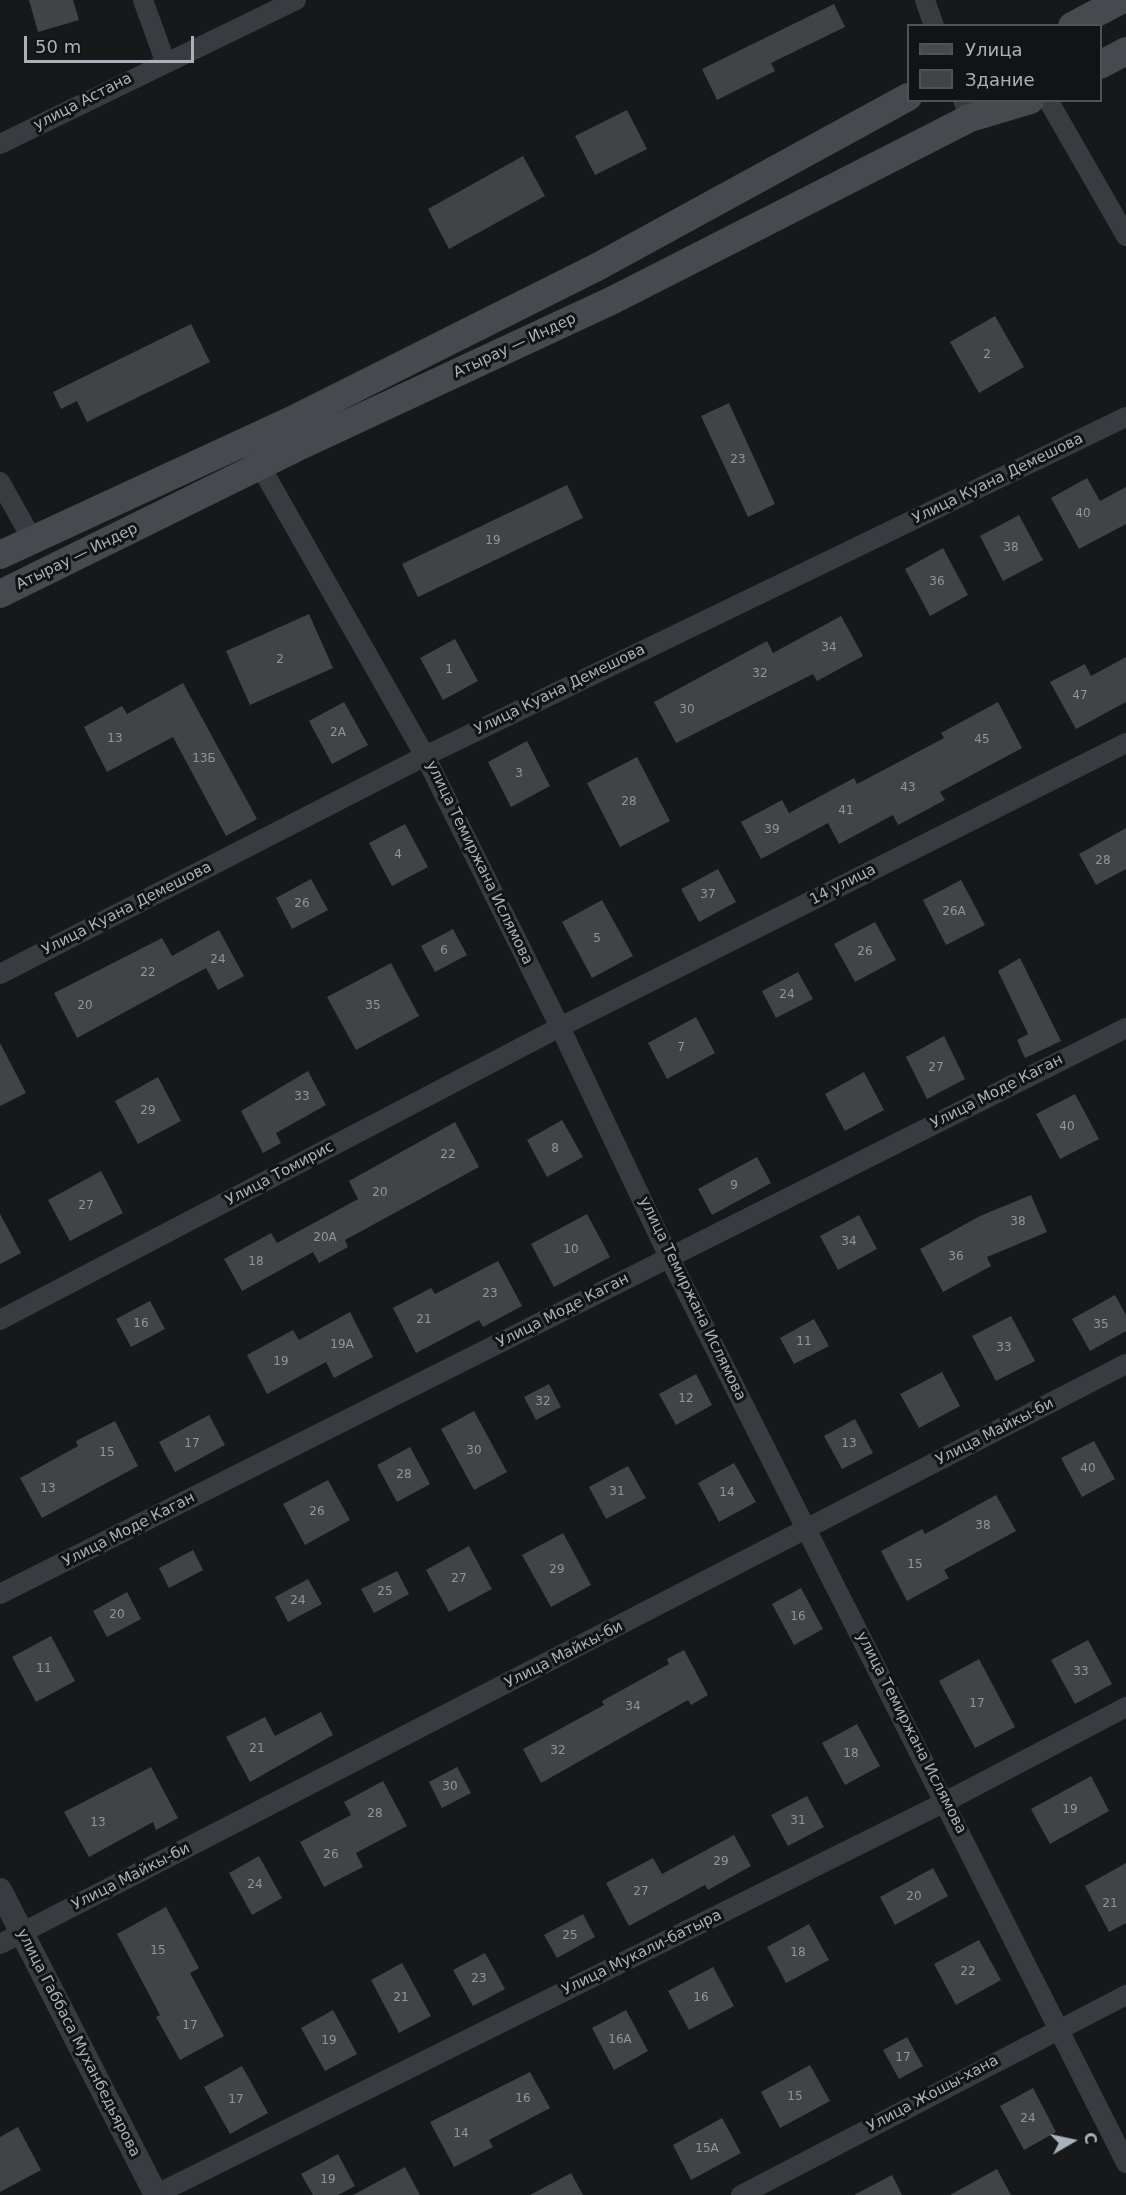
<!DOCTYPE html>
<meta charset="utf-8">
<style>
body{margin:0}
#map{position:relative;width:1126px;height:2195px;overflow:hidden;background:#17181a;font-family:"DejaVu Sans",sans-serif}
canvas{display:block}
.legend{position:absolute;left:907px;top:24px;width:195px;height:78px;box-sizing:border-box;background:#121315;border:2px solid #4e5357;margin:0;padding:8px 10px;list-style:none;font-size:18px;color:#a9b2ba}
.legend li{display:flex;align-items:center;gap:12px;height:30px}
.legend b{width:30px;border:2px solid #4e5357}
.north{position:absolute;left:1042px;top:2111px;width:60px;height:60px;-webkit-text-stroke:4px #121315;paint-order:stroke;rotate:81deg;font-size:16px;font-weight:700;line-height:24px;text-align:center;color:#a9b2ba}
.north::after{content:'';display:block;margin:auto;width:21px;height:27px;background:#a9b2ba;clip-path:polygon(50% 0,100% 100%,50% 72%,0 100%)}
.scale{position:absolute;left:24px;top:36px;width:170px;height:27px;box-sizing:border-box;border:3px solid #a9b2ba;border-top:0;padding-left:8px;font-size:18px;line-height:21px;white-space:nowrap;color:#a9b2ba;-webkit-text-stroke:4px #121315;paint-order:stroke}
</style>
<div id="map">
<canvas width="1126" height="2195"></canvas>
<ul class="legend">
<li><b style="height:8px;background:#464a4f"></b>Улица</li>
<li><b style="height:16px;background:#414347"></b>Здание</li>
</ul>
<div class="north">С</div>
<div class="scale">50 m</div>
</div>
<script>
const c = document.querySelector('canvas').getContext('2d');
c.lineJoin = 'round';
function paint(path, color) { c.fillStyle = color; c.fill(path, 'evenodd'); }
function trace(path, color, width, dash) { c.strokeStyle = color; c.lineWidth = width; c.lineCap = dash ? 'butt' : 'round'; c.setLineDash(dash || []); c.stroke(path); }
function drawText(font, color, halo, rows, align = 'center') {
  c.font = font + ' "DejaVu Sans",sans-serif'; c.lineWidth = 6; c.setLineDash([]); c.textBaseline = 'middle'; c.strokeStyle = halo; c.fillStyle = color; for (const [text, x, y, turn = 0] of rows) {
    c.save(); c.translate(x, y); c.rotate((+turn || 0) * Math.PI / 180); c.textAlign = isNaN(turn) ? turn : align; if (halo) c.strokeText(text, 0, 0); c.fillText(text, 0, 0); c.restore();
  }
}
paint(new Path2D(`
 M29,0H73L79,20L38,32Z
 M834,4L845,27L771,63L775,71L717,100L702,69Z
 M627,110L647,149L595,175L575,136Z
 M523,156L545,196L449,249L428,209Z
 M995,316L1024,367L979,393L950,342Z
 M191,324L210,362L87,422L77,401L61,409L53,392Z
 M729,403L775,504L748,517L701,416Z
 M1087,478L1100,501L1126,487V524L1079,549L1051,498Z
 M567,485L583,518L418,597L402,564Z
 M1019,515L1043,560L1003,581L980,536Z
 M943,548L968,595L930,616L905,569Z
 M309,614L333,668L250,705L226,651Z
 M841,616L863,656L817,681L813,674L676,743L654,702L767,641L773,653Z
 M455,639L478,681L443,700L420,658Z
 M1126,657V702L1076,729L1050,682L1085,664L1091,676Z
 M183,683L257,819L226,836L173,737L107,772L84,727L122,706L127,714Z
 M344,702L368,745L332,764L309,721Z
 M998,702L1022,748L940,792L945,800L898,825L893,815L839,844L828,823L761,859L741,822L782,800L789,813L854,778L857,784L944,738L941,733Z
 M527,741L550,786L511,807L488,762Z
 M637,757L670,821L620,847L587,783Z
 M405,824L428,867L392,886L369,843Z
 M1126,828V869L1096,885L1079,854Z
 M718,869L736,902L699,922L681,889Z
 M311,879L328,910L292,929L276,898Z
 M961,880L985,925L946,945L923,900Z
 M602,900L633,956L592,978L562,922Z
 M875,922L896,960L855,982L834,944Z
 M453,929L467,955L435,972L421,946Z
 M219,930L244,976L218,990L206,968L77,1038L54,993L162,938L172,956Z
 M1020,958L1061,1041L1025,1058L1017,1040L1028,1034L998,971Z
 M391,963L419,1016L356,1050L327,997Z
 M798,972L813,999L776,1018L762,991Z
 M696,1017L715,1053L667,1079L648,1043Z
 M944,1036L965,1079L927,1099L906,1057Z
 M0,1043L26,1093L0,1106Z
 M308,1071L326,1105L276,1133L281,1143L263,1153L241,1111Z
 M864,1072L884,1110L845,1131L825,1094Z
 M158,1077L181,1121L138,1144L115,1101Z
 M1075,1094L1099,1139L1060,1159L1036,1114Z
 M562,1120L583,1157L547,1177L527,1140Z
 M455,1122L479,1167L345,1240L348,1247L319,1263L313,1252L242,1291L224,1259L271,1233L277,1243L358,1199L349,1181Z
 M757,1157L771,1183L712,1215L698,1189Z
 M101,1171L123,1213L70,1241L48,1200Z
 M1031,1195L1047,1232L987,1257L991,1266L943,1292L920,1249L980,1216Z
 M0,1214L21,1253L0,1264Z
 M587,1214L610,1257L554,1287L531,1244Z
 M859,1215L877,1249L838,1270L820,1236Z
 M498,1261L522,1306L483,1327L479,1320L416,1353L393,1308L431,1288L435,1294Z
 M1115,1295L1126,1315V1331L1090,1351L1072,1319Z
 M150,1301L165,1329L131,1347L116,1319Z
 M350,1312L373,1357L334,1378L326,1362L267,1394L247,1355L293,1330L299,1340Z
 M1011,1316L1035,1361L996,1381L972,1336Z
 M814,1319L829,1346L794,1364L780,1338Z
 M942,1372L960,1406L919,1428L900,1394Z
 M696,1374L712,1405L676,1425L659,1394Z
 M549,1384L561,1407L536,1420L524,1397Z
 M474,1411L507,1472L474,1490L441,1429Z
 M209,1415L225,1445L175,1472L159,1442Z
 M855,1419L873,1453L842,1469L824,1436Z
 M115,1421L138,1466L42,1518L20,1478L78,1446L76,1441Z
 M1094,1441L1115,1479L1082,1497L1061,1458Z
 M410,1447L430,1484L397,1502L377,1465Z
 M734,1463L756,1502L719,1522L698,1483Z
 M628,1466L646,1498L606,1519L589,1487Z
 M328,1480L350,1520L305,1545L283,1504Z
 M996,1495L1016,1531L944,1570L949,1578L907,1601L881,1551L922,1529L925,1534Z
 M563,1533L591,1585L551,1607L522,1555Z
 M469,1546L492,1589L449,1612L426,1570Z
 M193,1550L203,1570L169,1588L159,1568Z
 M397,1571L409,1594L374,1613L361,1589Z
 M308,1579L322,1604L288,1622L275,1597Z
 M801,1588L823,1629L794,1645L772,1604Z
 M127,1592L141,1619L107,1637L93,1611Z
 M51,1636L75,1681L36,1702L12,1657Z
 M1088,1640L1112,1684L1075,1704L1051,1660Z
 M684,1650L708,1695L691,1705L688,1700L541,1783L523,1749L604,1705L602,1701L669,1664L667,1659Z
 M979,1659L1015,1727L975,1748L939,1681Z
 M321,1712L333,1735L250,1782L226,1737L265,1717L275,1736Z
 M857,1724L880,1766L845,1785L822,1743Z
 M151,1767L178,1818L156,1830L153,1822L89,1857L64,1812Z
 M457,1767L471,1793L442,1808L429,1782Z
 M1091,1776L1109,1811L1050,1844L1031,1809Z
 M383,1781L407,1826L356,1853L363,1867L324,1887L300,1842L351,1815L344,1802Z
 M807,1796L824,1827L788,1846L771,1815Z
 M734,1835L751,1866L708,1890L705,1885L629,1926L606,1883L653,1858L662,1874Z
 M259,1856L282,1898L252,1915L229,1873Z
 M1126,1863V1923L1109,1932L1085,1886Z
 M933,1868L948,1896L895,1925L880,1897Z
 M166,1907L199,1968L190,1973L224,2036L180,2060L156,2017L160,2015L117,1934Z
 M583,1914L595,1937L557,1958L544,1935Z
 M809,1924L829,1960L786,1983L767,1947Z
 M979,1940L1001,1980L956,2005L934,1964Z
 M485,1953L505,1989L473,2006L453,1970Z
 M402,1963L431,2016L399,2033L371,1980Z
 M713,1967L734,2006L689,2030L668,1991Z
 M333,2010L357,2054L325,2071L301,2028Z
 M626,2010L648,2051L614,2070L592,2028Z
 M907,2037L923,2066L899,2079L883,2050Z
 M810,2065L830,2101L780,2128L761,2092Z
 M242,2066L268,2113L230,2134L204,2087Z
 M530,2072L550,2108L489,2140L493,2147L454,2167L430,2122Z
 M1033,2088L1056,2132L1024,2150L1000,2106Z
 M722,2118L741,2153L691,2180L673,2145Z
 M18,2127L41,2170L0,2192V2137Z
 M338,2154L355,2186L338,2195H313L301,2174Z
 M405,2167L420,2195H353Z
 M997,2169L1011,2195H950Z
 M571,2173L583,2195H530Z
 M892,2175L902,2195H854Z`), '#414347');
trace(new Path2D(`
 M143,0L165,61
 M925,0L934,26
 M963,100L970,118
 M1048,100L1126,236
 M0,144L296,0
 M254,455L425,756L560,1027L669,1257L1126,2163
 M0,482L32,539
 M0,974L425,756L1126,417
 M0,1320L560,1027L1126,743
 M0,1594L1126,1028
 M0,1944L1126,1364
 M155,2195L945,1802L1126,1707
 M741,2195L1126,1995`), '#383b3f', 20);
trace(new Path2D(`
 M0,1890L156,2195`), '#383b3f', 24);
trace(new Path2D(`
 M1072,26L1121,0
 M1100,65L1126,51
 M0,555L292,420L599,266L908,97
 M0,594L304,444L613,300L970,118L1030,100`), '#464a4f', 28);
drawText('12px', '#8f969d', null, [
 ["2",987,355],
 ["23",738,460],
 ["40",1083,514],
 ["19",493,541],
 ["38",1011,548],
 ["36",937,582],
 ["34",829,648],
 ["2",280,660],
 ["1",449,670],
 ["32",760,674],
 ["47",1080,696],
 ["30",687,710],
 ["2А",338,733],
 ["13",115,739],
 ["45",982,740],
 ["13Б",204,759],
 ["3",519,774],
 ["43",908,788],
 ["28",629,802],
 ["41",846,811],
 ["39",772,830],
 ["4",398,855],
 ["28",1103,861],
 ["37",708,895],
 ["26",302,904],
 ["26А",954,912],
 ["5",597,939],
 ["6",444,951],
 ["26",865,952],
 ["24",218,960],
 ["22",148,973],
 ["24",787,995],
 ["20",85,1006],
 ["35",373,1006],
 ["7",681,1048],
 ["27",936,1068],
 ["33",302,1097],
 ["29",148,1111],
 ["40",1067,1127],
 ["8",555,1149],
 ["22",448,1155],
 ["9",734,1186],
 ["20",380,1193],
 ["27",86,1206],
 ["38",1018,1222],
 ["20А",325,1238],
 ["34",849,1242],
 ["10",571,1250],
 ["36",956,1257],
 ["18",256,1262],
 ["23",490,1294],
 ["21",424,1320],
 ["16",141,1324],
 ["35",1101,1325],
 ["11",804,1342],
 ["19А",342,1345],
 ["33",1004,1348],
 ["19",281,1362],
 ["12",686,1399],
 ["32",543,1402],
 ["17",192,1444],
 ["13",849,1444],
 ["30",474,1451],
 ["15",107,1453],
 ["40",1088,1469],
 ["28",404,1475],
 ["13",48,1489],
 ["31",617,1492],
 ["14",727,1493],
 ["26",317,1512],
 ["38",983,1526],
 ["15",915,1565],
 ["29",557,1570],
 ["27",459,1579],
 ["25",385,1592],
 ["24",298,1601],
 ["20",117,1615],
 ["16",798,1617],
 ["11",44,1669],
 ["33",1081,1672],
 ["17",977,1704],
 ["34",633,1707],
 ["21",257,1749],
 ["32",558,1751],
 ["18",851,1754],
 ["30",450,1787],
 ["19",1070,1810],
 ["28",375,1814],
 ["31",798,1821],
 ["13",98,1823],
 ["26",331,1855],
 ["29",721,1862],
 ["24",255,1885],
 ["27",641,1892],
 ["20",914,1897],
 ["21",1110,1904],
 ["25",570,1936],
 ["15",158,1951],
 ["18",798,1953],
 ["22",968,1972],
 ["23",479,1979],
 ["21",401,1998],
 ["16",701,1998],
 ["17",190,2026],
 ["16А",620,2040],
 ["19",329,2041],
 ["17",903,2058],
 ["15",795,2097],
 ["16",523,2099],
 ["17",236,2100],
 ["24",1028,2119],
 ["14",461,2134],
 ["15А",707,2149],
 ["19",328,2180]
]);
drawText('15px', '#a9b2ba', '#121315', [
 ["улица Астана",83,102,-27],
 ["Атырау — Индер",515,346,-25],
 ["Улица Куана Демешова",998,479,-26],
 ["Атырау — Индер",77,557,-26],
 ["Улица Куана Демешова",560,690,-26],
 ["улица Темиржана Ислямова",479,863,64],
 ["14 улица",843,885,-27],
 ["Улица Куана Демешова",127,909,-27],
 ["Улица Моде Каган",997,1092,-27],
 ["Улица Томирис",280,1174,-28],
 ["улица Темиржана Ислямова",692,1299,64],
 ["Улица Моде Каган",563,1311,-27],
 ["Улица Майкы-би",995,1432,-27],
 ["Улица Моде Каган",129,1530,-27],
 ["Улица Майкы-би",564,1655,-27],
 ["улица Темиржана Ислямова",911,1733,63],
 ["Улица Майкы-би",131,1877,-27],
 ["Улица Мукали-батыра",642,1953,-26],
 ["улица Габбаса Муханбедьярова",78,2043,63],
 ["Улица Жошы-хана",933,2094,-28]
]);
</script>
